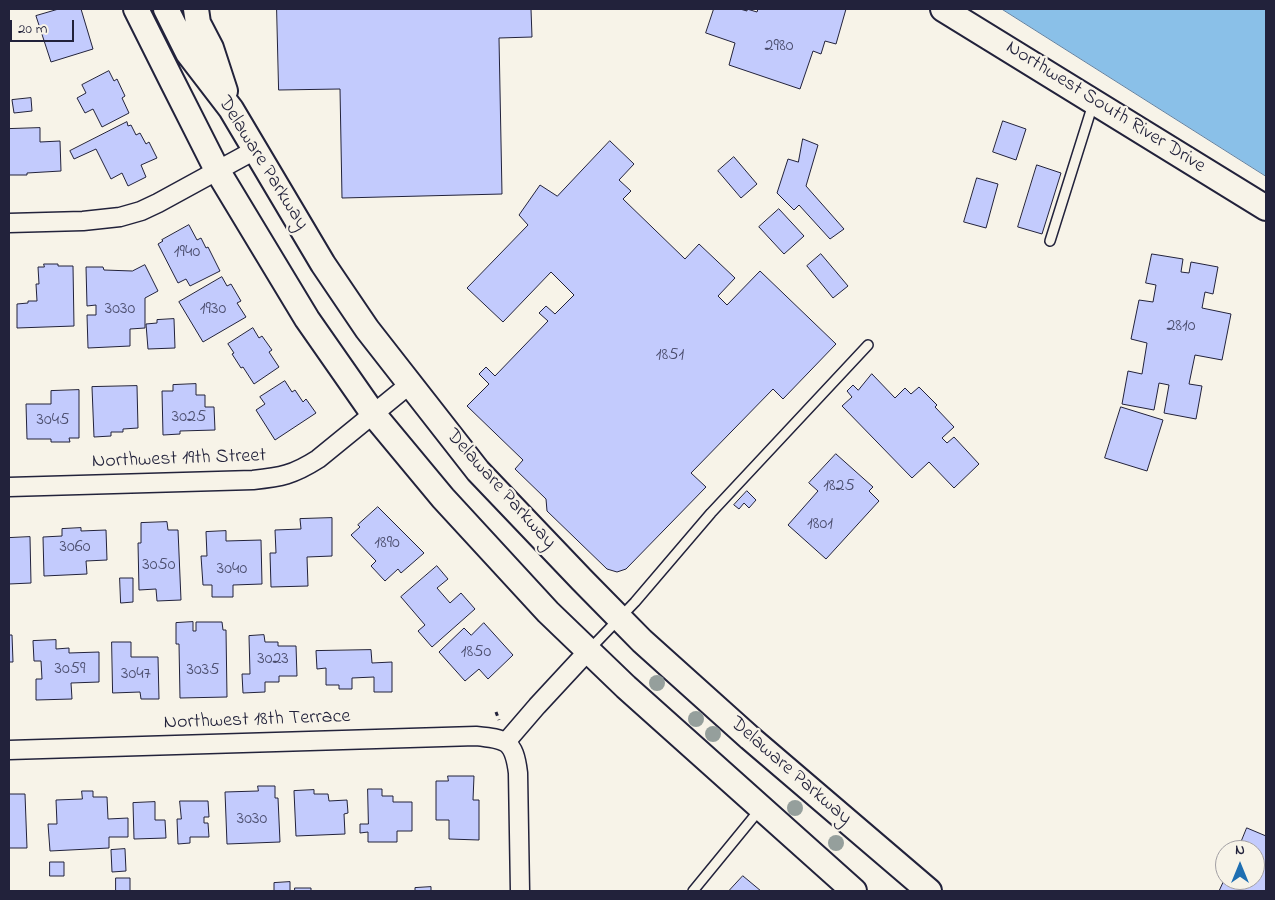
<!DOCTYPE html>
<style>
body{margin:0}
#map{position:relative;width:1275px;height:900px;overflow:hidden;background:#f7f3e8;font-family:"Indie Flower",sans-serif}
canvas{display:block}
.frame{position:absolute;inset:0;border:10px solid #22223b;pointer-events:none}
.north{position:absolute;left:1215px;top:840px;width:50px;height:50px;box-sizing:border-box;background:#f7f3e8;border:1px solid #a29fa3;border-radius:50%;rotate:0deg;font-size:14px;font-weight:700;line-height:20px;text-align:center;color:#22223b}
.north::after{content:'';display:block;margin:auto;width:18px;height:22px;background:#1f6fb2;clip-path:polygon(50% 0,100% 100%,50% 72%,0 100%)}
.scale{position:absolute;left:10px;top:20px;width:64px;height:22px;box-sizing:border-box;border:2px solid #22223b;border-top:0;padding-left:6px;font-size:15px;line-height:18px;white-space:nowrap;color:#22223b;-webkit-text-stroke:4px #f7f3e8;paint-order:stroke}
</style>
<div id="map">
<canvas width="1275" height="900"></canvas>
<div class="frame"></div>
<div class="north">N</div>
<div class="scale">20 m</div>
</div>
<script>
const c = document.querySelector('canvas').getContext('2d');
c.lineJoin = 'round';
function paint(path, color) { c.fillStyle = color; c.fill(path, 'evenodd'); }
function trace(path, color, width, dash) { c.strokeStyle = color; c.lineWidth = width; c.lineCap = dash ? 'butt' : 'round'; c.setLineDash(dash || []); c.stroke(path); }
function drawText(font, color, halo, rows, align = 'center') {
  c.font = font + ' "Indie Flower",sans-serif'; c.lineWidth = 4.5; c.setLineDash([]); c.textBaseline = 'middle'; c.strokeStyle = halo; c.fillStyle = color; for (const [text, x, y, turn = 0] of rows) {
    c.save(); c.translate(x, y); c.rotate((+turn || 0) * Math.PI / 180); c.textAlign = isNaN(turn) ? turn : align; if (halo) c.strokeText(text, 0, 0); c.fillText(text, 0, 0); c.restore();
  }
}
const water = new Path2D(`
 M1002,9H1265L1266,10V176Z`);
paint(water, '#8ac0e8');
trace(water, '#6081a3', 1);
const building = new Path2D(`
 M59,9H81L93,49L51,62L36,16Z
 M277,9H531L532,37L499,38L502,194L342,198L340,89L279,90Z
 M714,9H740L747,11V9L757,12L758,9H846L836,44L825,41L821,54L813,51L800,89L729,65L735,43L706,33Z
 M109,71L114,81L117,79L125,96L122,98L129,113L102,127L93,109L85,113L77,98L86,93L82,85Z
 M31,98L32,111L14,113L12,100Z
 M1003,121L1026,129L1016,160L993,152Z
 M127,122L128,126L131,125L136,135L140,133L146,144L149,142L157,158L141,165L146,177L128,186L122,173L111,179L96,149L74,159L70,151Z
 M40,128V142L60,141L61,171L27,173V175H9V129Z
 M803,139L818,145L806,186L844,229L830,239L799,205L794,210L777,193L788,159L798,162Z
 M610,141L634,164L619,180L631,191L623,199L685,259L699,244L735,278L718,296L727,305L760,271L836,344L783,399L773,389L691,473L706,487L626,569L617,572L607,569L547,511L546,499L515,469L523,460L467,406L489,384L479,374L486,367L495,376L548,321L539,313L546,306L555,314L574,295L551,272L503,322L467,288L528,225L519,215L540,185L557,196Z
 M734,157L757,184L741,198L718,171Z
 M1037,165L1061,173L1042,234L1018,227Z
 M977,178L998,184L986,228L964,222Z
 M779,209L804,236L784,254L759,227Z
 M189,225L197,240L201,238L206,248L208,247L220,271L190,286L186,279L178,283L158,244L163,241L162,240Z
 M821,254L848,286L833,298L807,266Z
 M1152,254L1183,259L1181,272L1189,273L1191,262L1218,267L1213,294L1205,292L1202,308L1231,314L1222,360L1195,355L1189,384L1202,386L1196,419L1164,413L1169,385L1159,383L1154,410L1122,404L1128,371L1142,374L1147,343L1131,339L1139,300L1153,302L1156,285L1146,283Z
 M44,264H58V266H73L74,326L17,328V304L28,303V301H37L36,284H39L38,267H44Z
 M145,265L158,291L145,298V328L130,329V346L88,348L87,315H96V305L87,306L86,267H103L104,270L132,271Z
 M222,277L227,286L231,284L241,301L237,303L246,317L203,342L179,302Z
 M174,319L175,348L148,349L146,324L157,323V320Z
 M253,328L259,338L262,336L272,350L269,352L279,367L254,384L243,367L241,368L232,354L234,353L228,344Z
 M872,374L895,398L905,388L911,394L919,387L937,405L935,407L954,427L942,438L947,443L954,437L979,464L954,488L929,462L912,478L842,406L852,397L847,391L853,385L858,390Z
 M285,381L292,392L295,390L303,402L306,399L316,413L275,440L256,410L265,404L260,397Z
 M196,384V395H205V407H214L215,430L180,431V434L163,435L162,391H173V385Z
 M137,386L138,428L123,429V432H111V436L94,437L92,387Z
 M79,390V438H69L70,442H51V439H27L26,404H51V391Z
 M1121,407L1163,420L1147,471L1105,458Z
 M836,454L873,487L869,491L879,501L826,559L788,525L818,491L809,483Z
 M747,491L756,500L749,508L744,503L739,509L734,505Z
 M378,507L424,553L401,573L398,569L385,581L371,566L376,561L351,535L360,527L358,525Z
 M332,518V556L307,557L308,586L271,587L270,553H276L275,530L301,529L300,519Z
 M167,522L168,530H178L181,600L157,601L156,589L139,590L138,543H141V523Z
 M81,528V531L106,530L107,560L86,561L87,574L44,576L43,537L62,536V529Z
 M226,531V541L261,540L262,584L233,585V597H212V585H203L201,556H207L206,532Z
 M30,537L31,583L9,584V538Z
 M437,566L448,579L437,588L450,603L461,593L475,609L432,647L418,631L425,625L401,597Z
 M120,578H133V602L121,603Z
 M193,622V631H196V622H222L223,630H226L227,697L180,698L179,644H176V623Z
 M484,623L513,655L488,679L479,669L465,681L439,652L464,628L471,635Z
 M9,635H12L13,662H9Z
 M264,635L265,642H278V646H296L297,676H279V682H265V692L243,693L242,674H250L249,636Z
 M56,640V649L69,648V653L99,652V682L71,683L72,699L36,700V679H42L41,661H34L33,641Z
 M112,642H131V657H158L159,699H141L140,692L113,693Z
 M371,650L372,663L392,662V692H374V677L352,678V689H339V685H326V668L317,669L316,651Z
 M448,776H474L473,800H479V840L449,839V820H436V781H448Z
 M258,786H275V798H278L280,842L227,844L225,792L258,791Z
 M368,789H382V796H393V802H412V831H397V842H368V832L360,833V824H368Z
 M314,790V794H328L329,801L347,800L348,813L344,814L345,834L296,836L294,791Z
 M82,791H93V797H107L108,819L128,818V837H109V848L50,851L48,824H57L56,800L82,799Z
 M9,794H25L27,848H9Z
 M180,801H208L209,817H204V823H208L209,837H190V843L178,844L177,819H181Z
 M155,802V820H165L166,838L134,839L133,803Z
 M1247,828L1266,836V891H1219L1225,878V880H1255V850H1238Z
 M125,849L126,871L112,872L111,850Z
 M50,862H64V876H50Z
 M743,876L761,891H729Z
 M116,878H130V891H116Z
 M290,882V891H274V883Z
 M431,887V891H415V888Z
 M295,888H311V891H295Z`);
paint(building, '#c3cbfd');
trace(building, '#22223b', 1);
const lane = new Path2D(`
 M1050,241L1093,104
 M588,651L635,602L711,513L868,345
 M693,891L761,808`);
const street = new Path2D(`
 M9,223L83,221L120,217L141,211L158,203L255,150
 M9,487L253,480C281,477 293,475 318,459L410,384
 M506,742L537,706L588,651
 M9,750L476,736C506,739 514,740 518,773L520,891`);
const secondary = new Path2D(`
 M136,9L171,79L217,170L307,319L374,415L443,498L548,612L626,687L854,891
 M166,9L188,53L231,109L323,264L367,329L478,471L582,580L642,641L750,738L929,891
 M196,9L198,23L211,48L225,91
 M943,9L1266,208`);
trace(lane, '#22223b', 12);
trace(street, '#22223b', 21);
trace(secondary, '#22223b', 28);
trace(new Path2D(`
 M496,712L499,720`), '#22223b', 3, [4, 4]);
trace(lane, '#f7f3e8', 9);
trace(street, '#f7f3e8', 18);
trace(secondary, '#f7f3e8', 24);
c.fillStyle = '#959f9c';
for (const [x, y] of [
 [657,683],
 [696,719],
 [713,734],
 [795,808],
 [836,843]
]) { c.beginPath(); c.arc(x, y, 8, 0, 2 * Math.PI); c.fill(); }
drawText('18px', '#4a4c6c', null, [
 ["2980",779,47],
 ["1940",187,253],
 ["3030",120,310],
 ["1930",213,310],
 ["2810",1181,327],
 ["1851",670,356],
 ["3025",189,418],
 ["3045",53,421],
 ["1825",839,487],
 ["1801",820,525],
 ["1890",387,544],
 ["3060",75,548],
 ["3050",159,566],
 ["3040",232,570],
 ["1850",476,653],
 ["3023",273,660],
 ["3059",70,670],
 ["3035",203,671],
 ["3047",136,675],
 ["3030",252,820]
]);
drawText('20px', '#22223b', '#f7f3e8', [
 ["Northwest South River Drive",1105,108,32],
 ["Delaware Parkway",262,164,58],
 ["Northwest 19th Street",179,460,-2],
 ["Delaware Parkway",500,490,48],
 ["Northwest 18th Terrace",257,721,-2],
 ["Delaware Parkway",790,772,41]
]);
</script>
